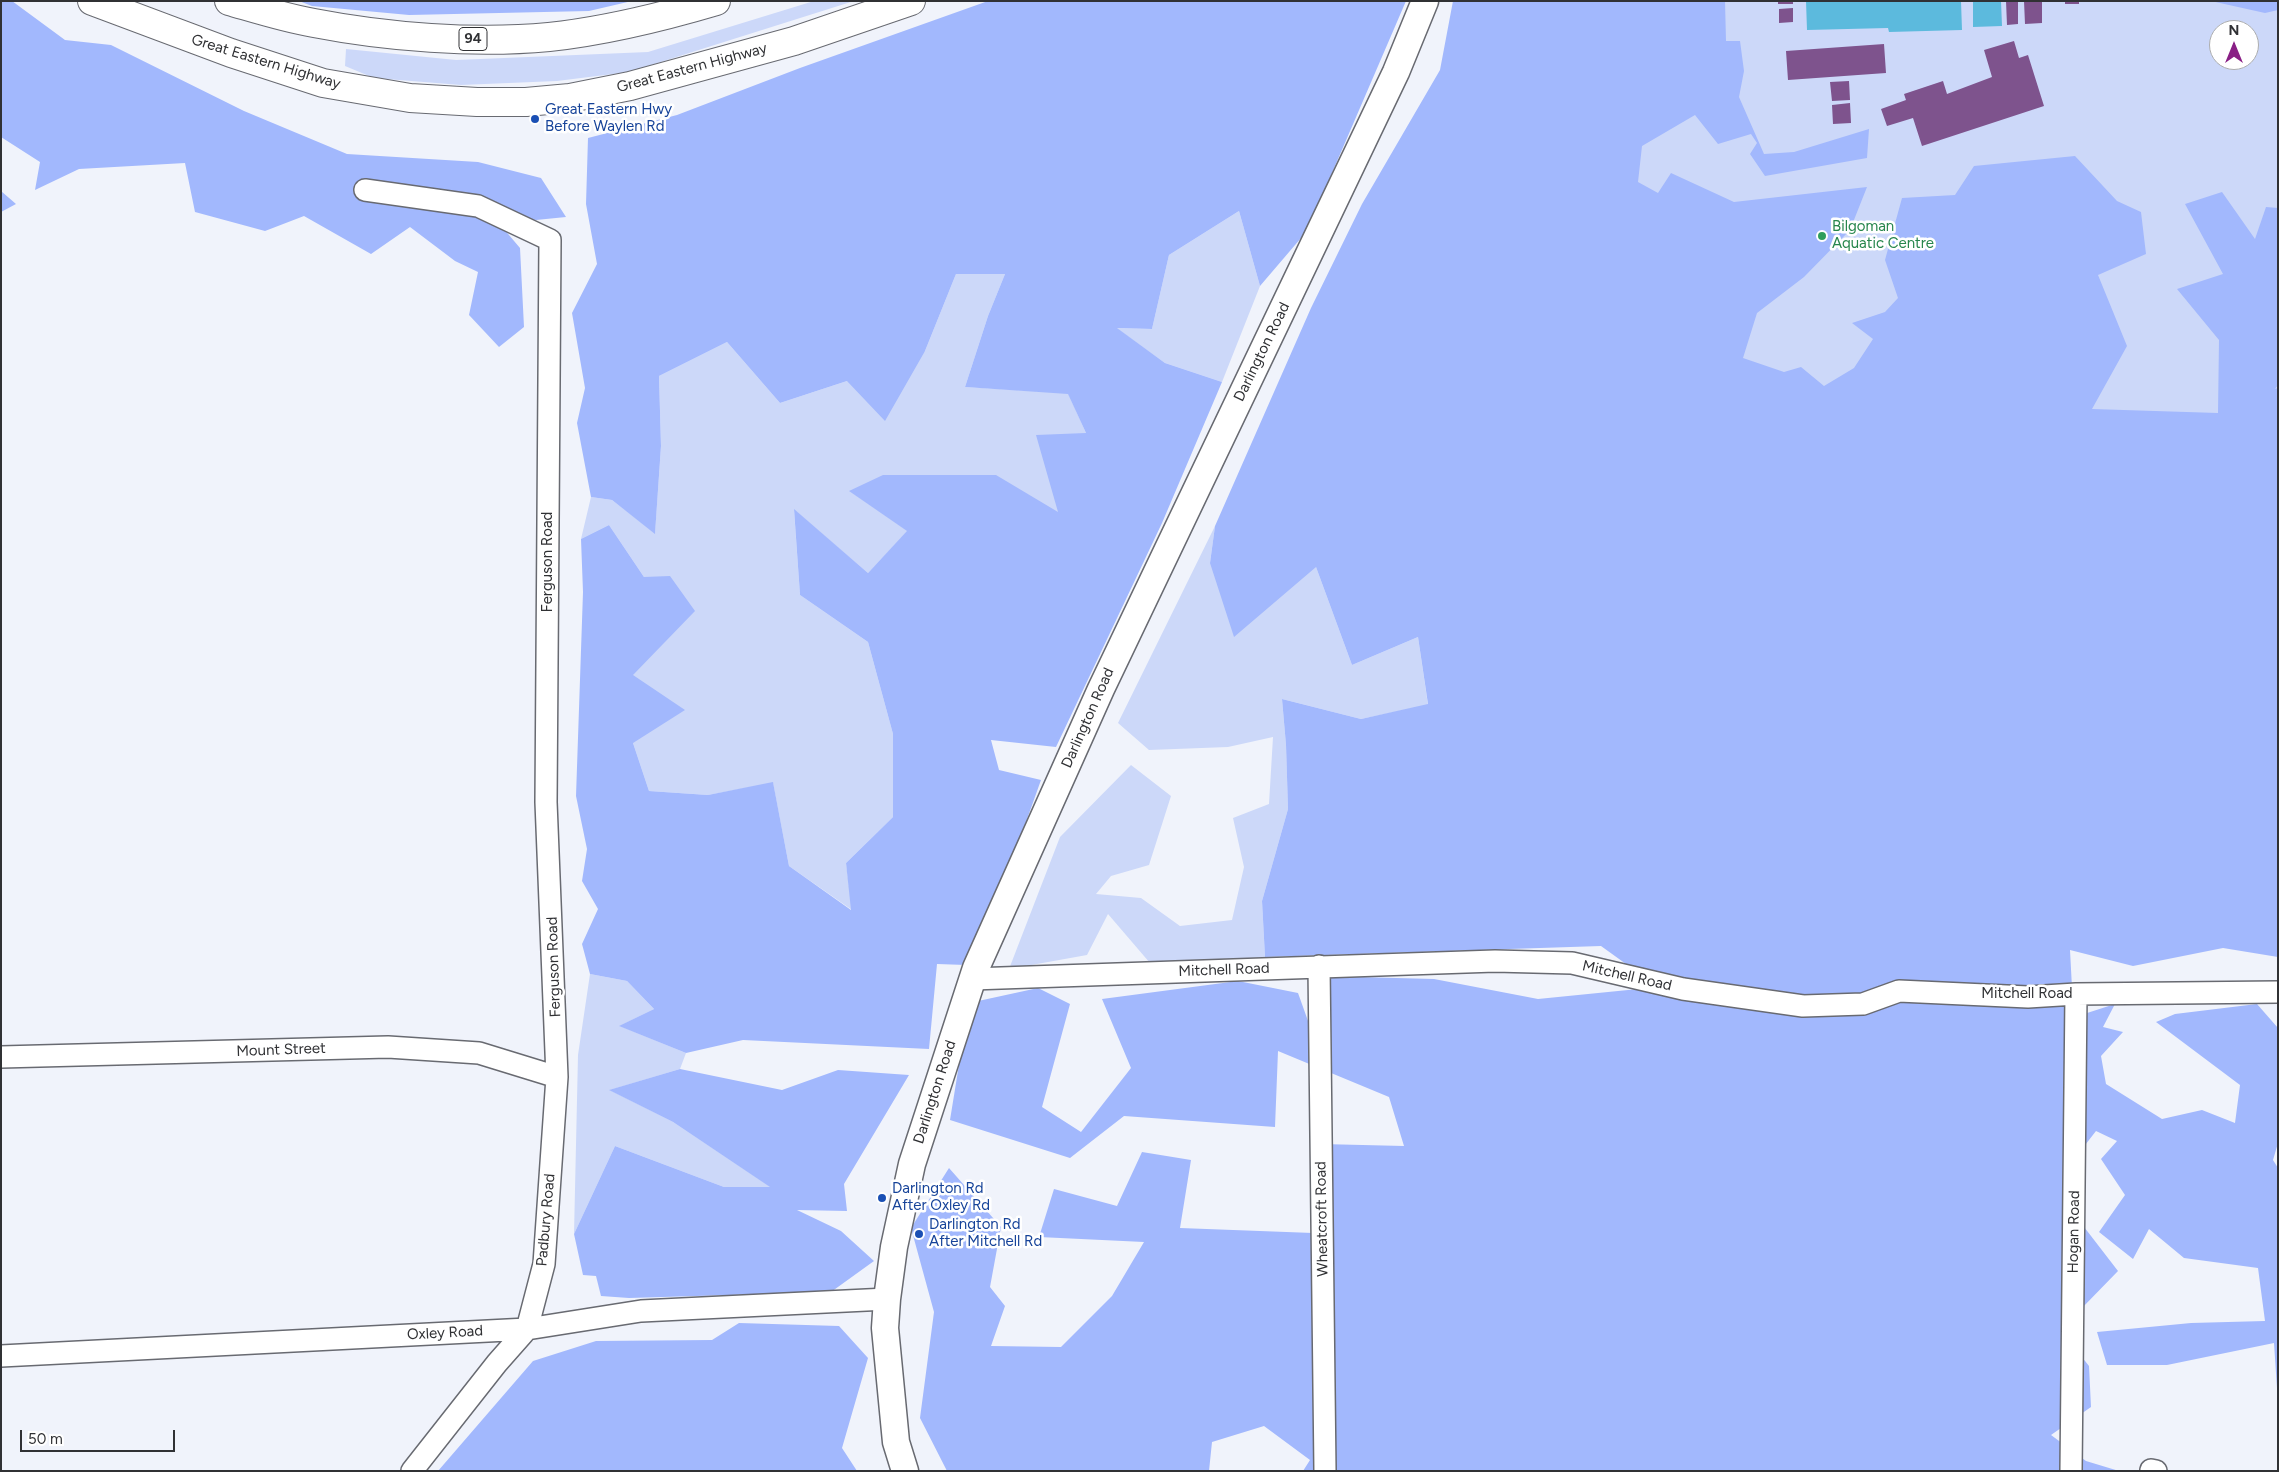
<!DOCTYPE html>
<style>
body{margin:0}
#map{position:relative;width:2279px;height:1472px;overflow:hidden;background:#f0f3fb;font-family:Figtree,sans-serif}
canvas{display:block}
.frame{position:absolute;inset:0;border:2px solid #303134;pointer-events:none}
.north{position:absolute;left:2209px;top:20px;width:50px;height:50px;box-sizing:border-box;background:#fff;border:1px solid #acadae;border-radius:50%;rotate:0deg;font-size:14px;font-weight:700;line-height:20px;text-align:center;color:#303134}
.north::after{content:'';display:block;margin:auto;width:18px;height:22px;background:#891f85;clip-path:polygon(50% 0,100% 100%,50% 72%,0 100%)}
.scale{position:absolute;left:20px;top:1430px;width:155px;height:22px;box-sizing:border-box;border:2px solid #303134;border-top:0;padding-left:6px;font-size:15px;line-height:18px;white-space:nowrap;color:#303134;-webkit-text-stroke:4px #fff;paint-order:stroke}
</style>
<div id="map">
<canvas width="2279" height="1472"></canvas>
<div class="frame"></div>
<div class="north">N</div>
<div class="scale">50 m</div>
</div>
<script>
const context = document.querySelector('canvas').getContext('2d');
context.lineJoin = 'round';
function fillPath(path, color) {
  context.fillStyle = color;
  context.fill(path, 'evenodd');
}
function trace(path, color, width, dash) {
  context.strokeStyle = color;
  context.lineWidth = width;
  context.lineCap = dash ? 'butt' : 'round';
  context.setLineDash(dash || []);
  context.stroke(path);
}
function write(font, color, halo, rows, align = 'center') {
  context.font = font + ' Figtree,sans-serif';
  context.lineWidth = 5;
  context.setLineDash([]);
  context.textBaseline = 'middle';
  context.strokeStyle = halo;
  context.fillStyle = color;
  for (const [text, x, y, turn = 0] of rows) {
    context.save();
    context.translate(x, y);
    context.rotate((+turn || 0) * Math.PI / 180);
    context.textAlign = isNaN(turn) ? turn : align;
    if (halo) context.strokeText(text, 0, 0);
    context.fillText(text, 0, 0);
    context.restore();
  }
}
const green = new Path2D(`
 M 814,1 L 854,1 L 629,72 L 557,81 L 461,85 L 374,78 L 345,66 L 346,49 L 456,60 L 648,52 Z
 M 1475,1 L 2278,1 L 2278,426 L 1284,412 ZM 2219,30 L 2249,30 L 2249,60 L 2219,60 Z
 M 1239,211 L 1260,286 L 1222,382 L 1165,363 L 1116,328 L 1152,329 L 1169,255 Z
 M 956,274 L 1005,274 L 988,316 L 965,387 L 1068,393 L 1086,433 L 1059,513 L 850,491 L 908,531 L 868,573 L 794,510 L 800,595 L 868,642 L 893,734 L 893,817 L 846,863 L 852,910 L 789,866 L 773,783 L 708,795 L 649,791 L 633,743 L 633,675 L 644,577 L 609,525 L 581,539 L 591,497 L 612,500 L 655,533 L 661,446 L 659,376 L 727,342 L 780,403 L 847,381 L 925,351 Z
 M 1215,526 L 1210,563 L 1316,567 L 1352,665 L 1418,637 L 1428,705 L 1361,719 L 1282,699 L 1286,745 L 1288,809 L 1262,901 L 1265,957 L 1223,967 L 1150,963 L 1108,914 L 1087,955 L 1009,969 L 1060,837 L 1131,765 L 1171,796 L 1149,865 L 1111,876 L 1096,894 L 1141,898 L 1180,926 L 1232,920 L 1244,867 L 1233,818 L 1269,804 L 1273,737 L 1228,747 L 1149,750 L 1118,723 Z
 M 590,974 L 627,981 L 654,1009 L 620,1026 L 686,1053 L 680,1069 L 610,1090 L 673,1122 L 771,1187 L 724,1187 L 615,1146 L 574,1234 L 578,1055 Z`);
const forest = new Path2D(`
 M 1,1 L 12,1 L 65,40 L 111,45 L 244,111 L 347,154 L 478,162 L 541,178 L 566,217 L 536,220 L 492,215 L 520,248 L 524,327 L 499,347 L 469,315 L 478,272 L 455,261 L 410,227 L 371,254 L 304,216 L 265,231 L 195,212 L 185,163 L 79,169 L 35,190 L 40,162 L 1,137 Z
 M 299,1 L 632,1 L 589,11 L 409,15 L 312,6 Z
 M 988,1 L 1406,1 L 1307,231 L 1260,286 L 1239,211 L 1169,255 L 1152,329 L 1117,328 L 1165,363 L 1222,382 L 1162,523 L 1056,747 L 991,740 L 999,770 L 1041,780 L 1026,822 L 966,965 L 937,964 L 929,1049 L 743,1040 L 686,1053 L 619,1026 L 654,1009 L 627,981 L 590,974 L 582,944 L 598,909 L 582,881 L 587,849 L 576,796 L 583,592 L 581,539 L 609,525 L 644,577 L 670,576 L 695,611 L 633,675 L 685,710 L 633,743 L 649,791 L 708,795 L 773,782 L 789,866 L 851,910 L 846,863 L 893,817 L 893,734 L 868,642 L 800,595 L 794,509 L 868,573 L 907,531 L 849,491 L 883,475 L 996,475 L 1058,512 L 1036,435 L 1086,433 L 1068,394 L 965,387 L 988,316 L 1005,274 L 956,274 L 925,351 L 885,421 L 847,381 L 780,403 L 727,342 L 659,376 L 661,446 L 655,534 L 612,500 L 591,497 L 577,423 L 585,388 L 572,313 L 597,264 L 586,204 L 588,138 L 677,115 L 800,68 Z
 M 1453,1 L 1725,1 L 1726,41 L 1740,41 L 1744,71 L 1739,97 L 1764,154 L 1794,152 L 1869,129 L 1867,158 L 1765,176 L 1750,154 L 1757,143 L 1751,134 L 1718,144 L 1695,115 L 1642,146 L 1638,182 L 1658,193 L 1671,173 L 1734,202 L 1867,187 L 1850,230 L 1804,277 L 1757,313 L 1743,358 L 1784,372 L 1801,367 L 1824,386 L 1854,368 L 1873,339 L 1852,323 L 1885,312 L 1898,298 L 1885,260 L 1902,198 L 1955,195 L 1974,166 L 2075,156 L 2117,201 L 2141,212 L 2146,254 L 2098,275 L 2127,346 L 2092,409 L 2218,413 L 2219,340 L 2177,289 L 2223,274 L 2185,204 L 2222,192 L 2255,239 L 2266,207 L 2278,208 L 2278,385 L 2275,389 L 2278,388 L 2278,957 L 2223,948 L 2133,966 L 2070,950 L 2072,988 L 2084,1014 L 2115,1004 L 2103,1027 L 2123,1032 L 2101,1056 L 2106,1084 L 2162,1119 L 2202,1110 L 2235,1123 L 2240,1085 L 2156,1022 L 2175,1014 L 2257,1004 L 2278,1028 L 2278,1143 L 2273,1160 L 2278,1168 L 2278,1403 L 2274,1343 L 2167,1365 L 2107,1365 L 2097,1332 L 2191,1323 L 2265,1321 L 2258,1268 L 2184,1258 L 2149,1229 L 2133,1259 L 2099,1232 L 2125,1195 L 2101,1159 L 2117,1141 L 2096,1131 L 2068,1167 L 2081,1223 L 2118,1271 L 2082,1308 L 2070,1342 L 2089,1366 L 2091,1407 L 2051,1435 L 2086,1461 L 2119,1471 L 1303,1471 L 1310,1460 L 1264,1426 L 1212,1442 L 1209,1471 L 947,1471 L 920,1418 L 934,1312 L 911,1228 L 949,1168 L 1001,1227 L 990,1287 L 1005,1306 L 991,1346 L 1061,1347 L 1112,1296 L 1144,1242 L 1039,1237 L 1054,1189 L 1117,1206 L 1142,1152 L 1191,1160 L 1180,1228 L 1313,1233 L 1321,1144 L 1404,1146 L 1389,1097 L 1278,1051 L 1275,1127 L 1124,1116 L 1070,1158 L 950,1120 L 969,1003 L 1038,988 L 1070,1004 L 1042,1107 L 1081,1132 L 1131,1068 L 1102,999 L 1238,981 L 1298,993 L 1312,1032 L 1320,976 L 1434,979 L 1538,999 L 1658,987 L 1601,946 L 1265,957 L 1262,901 L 1288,809 L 1286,745 L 1282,699 L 1361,719 L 1428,704 L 1418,637 L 1352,665 L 1316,567 L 1234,637 L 1210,563 L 1215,526 L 1311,308 L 1362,204 L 1440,70 Z
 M 2183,1 L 2278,1 L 2278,10 L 2265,13 L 2211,1 Z
 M 1,191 L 16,204 L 1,212 Z
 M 680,1069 L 782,1090 L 838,1070 L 909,1075 L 844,1184 L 847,1211 L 797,1210 L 841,1231 L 874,1261 L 831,1292 L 629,1298 L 601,1296 L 596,1276 L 583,1275 L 574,1234 L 615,1146 L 724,1187 L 770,1187 L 673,1122 L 609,1090 Z
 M 739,1323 L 839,1326 L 868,1358 L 842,1448 L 857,1471 L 438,1471 L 533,1361 L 596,1341 L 712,1340 Z`);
const water = new Path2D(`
 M 1806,1 L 1961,1 L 1962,30 L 1889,32 L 1888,28 L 1807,30 Z
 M 1973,1 L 2001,1 L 2002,26 L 1973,27 Z`);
const building = new Path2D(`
 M 1778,1 L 1793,1 L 1793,4 L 1778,4 Z
 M 2006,1 L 2018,1 L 2018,24 L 2007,25 Z
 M 2024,1 L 2042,1 L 2042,23 L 2025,24 Z
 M 2065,1 L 2079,1 L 2079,4 L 2065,4 Z
 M 1793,8 L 1793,22 L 1779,23 L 1779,9 Z
 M 2014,41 L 2019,58 L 2028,55 L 2044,106 L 1922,146 L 1913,118 L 1887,126 L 1881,109 L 1906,100 L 1904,94 L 1943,81 L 1947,94 L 1992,77 L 1984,50 Z
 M 1884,44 L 1886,73 L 1788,80 L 1786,51 Z
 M 1849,81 L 1850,100 L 1832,101 L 1830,82 Z
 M 1850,103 L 1851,123 L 1833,124 L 1832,105 Z`);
const minor = new Path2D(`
 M 365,190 L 478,206 L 550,240 L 546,802 L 557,1077 L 544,1264 L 527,1329 L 497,1363 L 412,1471
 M 1319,966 L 1325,1471
 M 972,979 L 1495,961 L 1572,963 L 1683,989 L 1803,1006 L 1863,1004 L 1899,991 L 2028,997 L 2076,994 L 2278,992
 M 1,1057 L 388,1047 L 479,1053 L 557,1077
 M 1,1356 L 527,1329 L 641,1311 L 887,1299
 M 2151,1470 L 2156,1471
 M 2071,1471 L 2076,994`);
const tertiary = new Path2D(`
 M 905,1471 L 896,1442 L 885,1328 L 887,1299 L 894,1247 L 912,1164 L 976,968 L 1101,689 L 1396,72 L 1425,1`);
const trunk = new Path2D(`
 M 92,1 L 231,53 L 323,83 L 410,98 L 477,102 L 526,102 L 570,98 L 630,86 L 794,41 L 911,1
 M 229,1 C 257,9 285,18 314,23 C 386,37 475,44 549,37 C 605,31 662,17 716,1`);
const markers = [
 [535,119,5,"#1a4fb4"],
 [1822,236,5,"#2e9e5b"],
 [882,1198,5,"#1a4fb4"],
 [919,1234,5,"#1a4fb4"]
];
const shields = [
 [473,39,28]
];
const shieldNames = [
 ["94",473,39]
];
const streetNames = [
 ["Great Eastern Highway",266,62,17],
 ["Great Eastern Highway",692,68,-15],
 ["Darlington Road",1262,352,-64],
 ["Ferguson Road",548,562,-90],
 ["Darlington Road",1088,718,-66],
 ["Ferguson Road",554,967,-92],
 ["Mitchell Road",1224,970,-2],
 ["Mitchell Road",1627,976,13],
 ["Mitchell Road",2027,994],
 ["Mount Street",281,1050,-2],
 ["Darlington Road",935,1092,-72],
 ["Wheatcroft Road",1322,1219,-91],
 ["Padbury Road",546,1220,-85],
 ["Hogan Road",2074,1232,-89],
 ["Oxley Road",445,1333,-3]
];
const transitNames = [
 ["Great Eastern Hwy",545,110],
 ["Before Waylen Rd",545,127],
 ["Darlington Rd",892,1189],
 ["After Oxley Rd",892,1206],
 ["Darlington Rd",929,1225],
 ["After Mitchell Rd",929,1242]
];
const leisureNames = [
 ["Bilgoman",1832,227],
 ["Aquatic Centre",1832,244]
];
fillPath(green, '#ccd8f9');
fillPath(forest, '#a2b8fd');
fillPath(water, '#5cbadd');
fillPath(building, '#7e538d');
trace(minor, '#686a71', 24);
trace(tertiary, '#686a71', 29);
trace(trunk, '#686a71', 30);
trace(minor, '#fff', 21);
trace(tertiary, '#fff', 26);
trace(trunk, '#fff', 28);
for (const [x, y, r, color] of markers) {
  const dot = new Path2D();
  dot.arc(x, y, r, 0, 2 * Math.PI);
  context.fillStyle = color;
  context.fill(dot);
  trace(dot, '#fff', 2);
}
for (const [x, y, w] of shields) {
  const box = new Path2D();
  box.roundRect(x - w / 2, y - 11.5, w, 23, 4);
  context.fillStyle = '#fff';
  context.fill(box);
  trace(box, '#303134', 1);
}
write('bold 14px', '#303134', null, shieldNames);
write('15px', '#303134', '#fff', streetNames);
write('15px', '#164399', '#fff', transitNames, 'left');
write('15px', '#27864d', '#fff', leisureNames, 'left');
</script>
